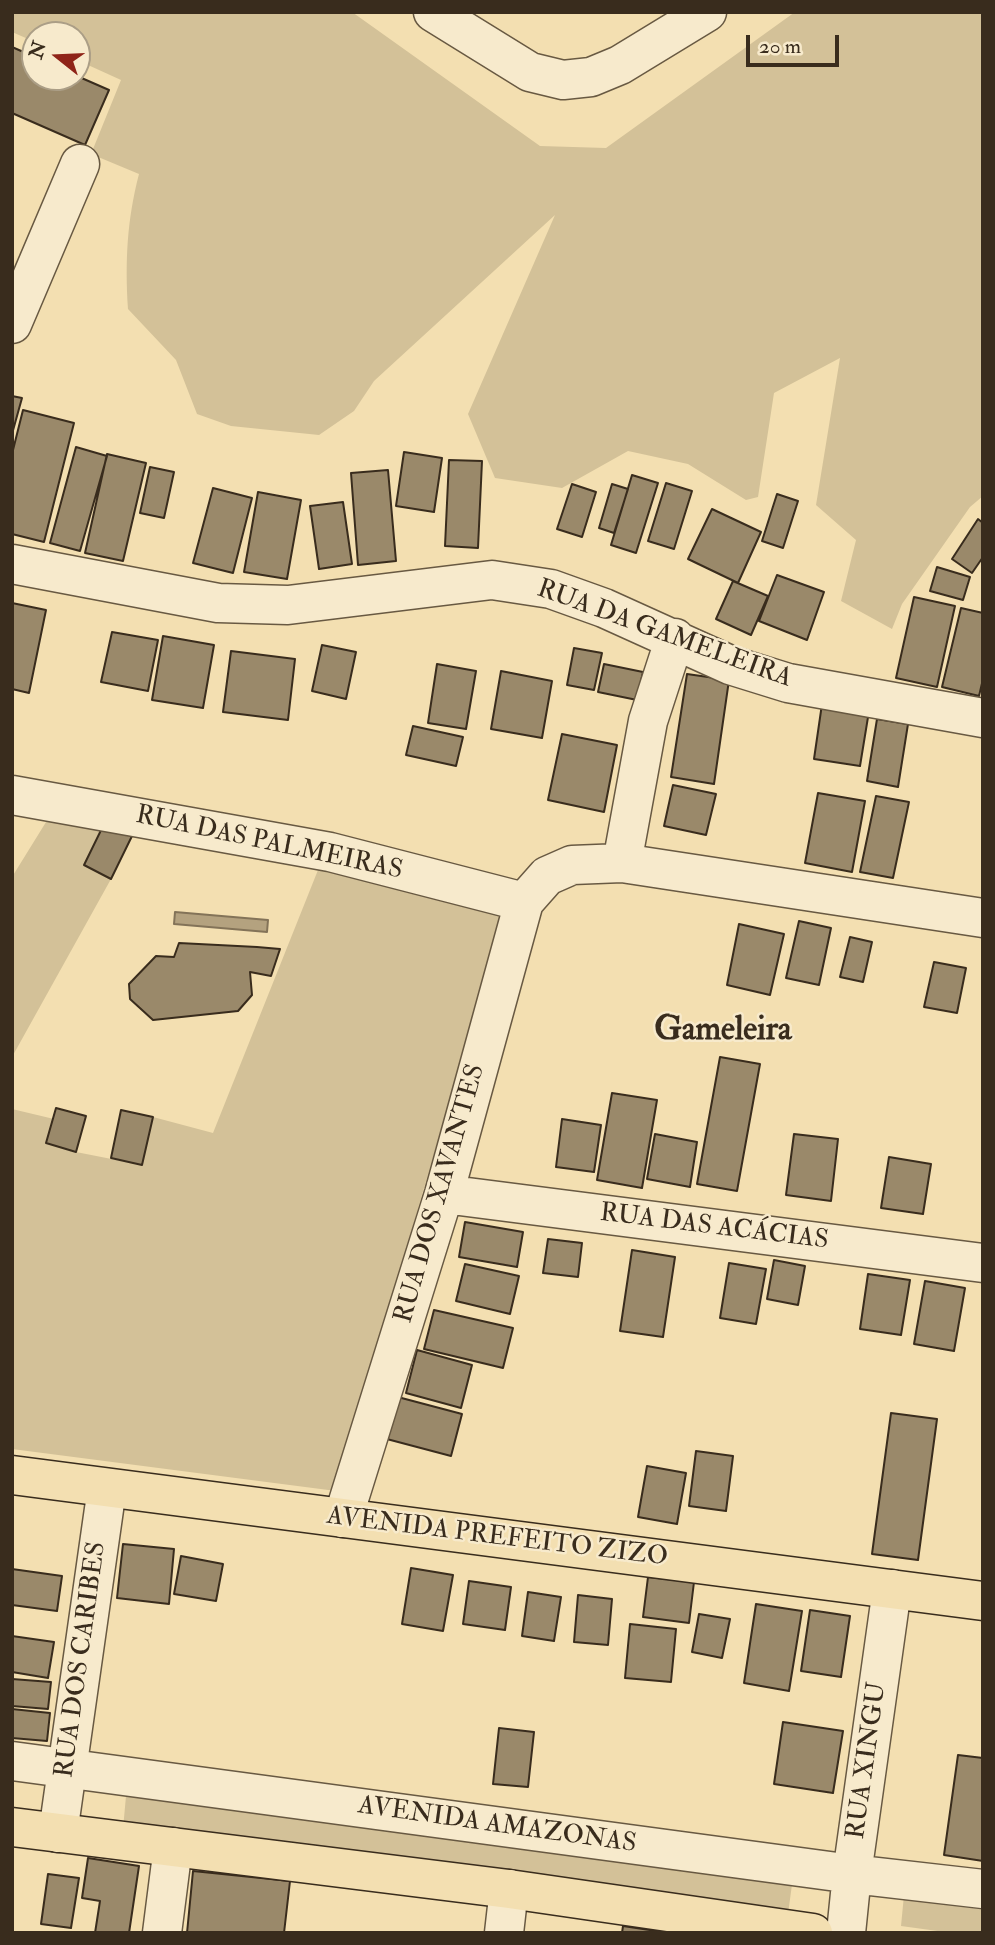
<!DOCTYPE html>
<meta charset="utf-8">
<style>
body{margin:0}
#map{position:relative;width:995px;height:1945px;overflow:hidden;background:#f3dfb1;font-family:"IM FELL Double Pica",serif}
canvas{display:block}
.frame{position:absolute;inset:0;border:14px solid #392c1d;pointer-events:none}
.north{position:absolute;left:21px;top:21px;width:70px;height:70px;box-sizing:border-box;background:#f7eacc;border:2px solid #ab9e86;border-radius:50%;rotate:288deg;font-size:19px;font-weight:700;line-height:28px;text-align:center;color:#392c1d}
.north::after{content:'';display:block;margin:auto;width:24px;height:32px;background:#8f2418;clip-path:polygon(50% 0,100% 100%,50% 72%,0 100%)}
.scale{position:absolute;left:746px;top:35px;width:93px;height:32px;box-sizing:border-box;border:4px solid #392c1d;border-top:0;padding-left:9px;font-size:21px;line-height:24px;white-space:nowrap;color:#392c1d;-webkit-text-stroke:5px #f7eacc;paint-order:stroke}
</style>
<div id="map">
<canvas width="995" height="1945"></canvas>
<div class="frame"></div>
<div class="north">N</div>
<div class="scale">20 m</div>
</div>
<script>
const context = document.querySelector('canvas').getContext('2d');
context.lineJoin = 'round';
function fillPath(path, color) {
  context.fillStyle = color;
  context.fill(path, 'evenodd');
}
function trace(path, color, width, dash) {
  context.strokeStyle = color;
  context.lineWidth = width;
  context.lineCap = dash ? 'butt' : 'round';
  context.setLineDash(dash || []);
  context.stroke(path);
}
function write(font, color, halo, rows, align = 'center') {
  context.font = font + ' "IM FELL Double Pica",serif';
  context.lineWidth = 5;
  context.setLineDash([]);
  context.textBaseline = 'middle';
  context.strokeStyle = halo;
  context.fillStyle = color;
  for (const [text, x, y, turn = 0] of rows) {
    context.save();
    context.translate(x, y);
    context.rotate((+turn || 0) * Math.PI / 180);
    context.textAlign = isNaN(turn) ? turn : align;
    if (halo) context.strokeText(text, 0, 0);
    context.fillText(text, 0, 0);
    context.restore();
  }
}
const green = new Path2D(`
 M 12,12 L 352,12 L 540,146 L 606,148 L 795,12 L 983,12 L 983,496 L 970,507 L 902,604 L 892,629 L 841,601 L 856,540 L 816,505 L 840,358 L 774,393 L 758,497 L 746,500 L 688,464 L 628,451 L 562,488 L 495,478 L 468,414 L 555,215 L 374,381 L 354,411 L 319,435 L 231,426 L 197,414 L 176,360 L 128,309 C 125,261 127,220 139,174 L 91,154 L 121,80 L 77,60 L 77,35 L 35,35 L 35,42 L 12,32 Z
 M 51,814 L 106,820 L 85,864 L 111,879 L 12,1057 L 12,877 Z
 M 322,860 L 503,907 L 498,933 L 336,1491 L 12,1449 L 12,1109 L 54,1119 L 76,1152 L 142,1165 L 153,1117 L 213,1133 Z
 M 126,1796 L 793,1877 L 788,1914 L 123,1829 Z
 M 904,1895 L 983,1905 L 983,1933 L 952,1933 L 901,1926 Z`);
const water = new Path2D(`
 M 175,912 L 268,920 L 267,932 L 174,924 Z`);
const building = new Path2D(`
 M 12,47 L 35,57 L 35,77 L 77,76 L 109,90 L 85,145 L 12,113 Z
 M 12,396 L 22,398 L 12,434 Z
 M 23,410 L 74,423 L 44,542 L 12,534 L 12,454 Z
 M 76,447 L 107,456 L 80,551 L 50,543 Z
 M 404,452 L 442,458 L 434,512 L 396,506 Z
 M 107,454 L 146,463 L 123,561 L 85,553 Z
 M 449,460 L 482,461 L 478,548 L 445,546 Z
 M 150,467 L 174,472 L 164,518 L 140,513 Z
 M 388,470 L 396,561 L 358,565 L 351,473 Z
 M 632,475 L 658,483 L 636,553 L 611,545 Z
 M 666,483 L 692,491 L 674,549 L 648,541 Z
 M 572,484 L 596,492 L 582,537 L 557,529 Z
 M 612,484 L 628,489 L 614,533 L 599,528 Z
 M 213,488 L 252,498 L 233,573 L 193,563 Z
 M 258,492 L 301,500 L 287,579 L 244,572 Z
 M 777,494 L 798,501 L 783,548 L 762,541 Z
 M 343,502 L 352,564 L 319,569 L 310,506 Z
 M 712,509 L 761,532 L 738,583 L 688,559 Z
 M 978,519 L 983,523 L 983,557 L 972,573 L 952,559 Z
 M 937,567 L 970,577 L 963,600 L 930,591 Z
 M 777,575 L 824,592 L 807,640 L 759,621 Z
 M 733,581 L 768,596 L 751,635 L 716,619 Z
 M 914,597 L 955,606 L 937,687 L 896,678 Z
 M 12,603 L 46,610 L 29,693 L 12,689 Z
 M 961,608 L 983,613 L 983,679 L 979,696 L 942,687 Z
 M 112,632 L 158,640 L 148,691 L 101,682 Z
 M 163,636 L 214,645 L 203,708 L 152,700 Z
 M 322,645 L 356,652 L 346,699 L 312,691 Z
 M 574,648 L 602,653 L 594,690 L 567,685 Z
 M 231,651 L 295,659 L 288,720 L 223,712 Z
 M 437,664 L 476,671 L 466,729 L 428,723 Z
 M 604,664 L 643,672 L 637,700 L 598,692 Z
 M 501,671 L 552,681 L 542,738 L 491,729 Z
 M 687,674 L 729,680 L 714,784 L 671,777 Z
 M 822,704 L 869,711 L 860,766 L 814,759 Z
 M 877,719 L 908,724 L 898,787 L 867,781 Z
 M 413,726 L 463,737 L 456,766 L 406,755 Z
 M 562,734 L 617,745 L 604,812 L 548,800 Z
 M 673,785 L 716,794 L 706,835 L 664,826 Z
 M 818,793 L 865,801 L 852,872 L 805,863 Z
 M 876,796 L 909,802 L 893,878 L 860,872 Z
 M 106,820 L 133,834 L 111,879 L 84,865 Z
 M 799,921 L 831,928 L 819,985 L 786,978 Z
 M 739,924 L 784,934 L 770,995 L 727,985 Z
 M 850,937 L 872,942 L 863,982 L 840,977 Z
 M 179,943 L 257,947 L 280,949 L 271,976 L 250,972 L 252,995 L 238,1011 L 153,1020 L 130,999 L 129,984 L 156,956 L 174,957 Z
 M 934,962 L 966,968 L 957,1013 L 924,1007 Z
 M 720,1057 L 760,1064 L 737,1191 L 697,1184 Z
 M 612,1093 L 657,1100 L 642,1188 L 597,1180 Z
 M 56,1108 L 86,1116 L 76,1152 L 46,1143 Z
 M 121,1110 L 153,1117 L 142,1165 L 111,1158 Z
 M 562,1119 L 601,1125 L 594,1172 L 556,1167 Z
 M 655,1134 L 697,1142 L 690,1187 L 647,1179 Z
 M 794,1134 L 838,1139 L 831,1201 L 786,1195 Z
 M 889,1157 L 931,1164 L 923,1214 L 881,1208 Z
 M 465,1222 L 523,1232 L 517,1267 L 459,1257 Z
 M 548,1239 L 582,1243 L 578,1277 L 543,1273 Z
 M 632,1250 L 675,1257 L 663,1337 L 620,1331 Z
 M 774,1260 L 805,1266 L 798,1305 L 767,1299 Z
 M 729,1263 L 766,1269 L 756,1324 L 720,1318 Z
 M 465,1264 L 519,1276 L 510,1314 L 456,1301 Z
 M 868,1274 L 910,1280 L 901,1335 L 860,1329 Z
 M 925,1281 L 965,1288 L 954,1351 L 914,1344 Z
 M 434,1310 L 513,1328 L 503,1368 L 424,1349 Z
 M 417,1350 L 472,1365 L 461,1408 L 406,1393 Z
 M 394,1396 L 462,1414 L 451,1456 L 383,1438 Z
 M 891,1413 L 937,1419 L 918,1560 L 872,1554 Z
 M 696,1451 L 733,1456 L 726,1511 L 689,1506 Z
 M 647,1466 L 686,1473 L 677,1524 L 638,1517 Z
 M 123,1544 L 174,1549 L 169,1604 L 117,1598 Z
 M 181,1556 L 223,1564 L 216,1601 L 174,1594 Z
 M 411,1568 L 453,1575 L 443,1631 L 402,1624 Z
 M 12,1569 L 62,1576 L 57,1611 L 12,1605 Z
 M 648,1577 L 694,1582 L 689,1623 L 643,1617 Z
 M 469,1581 L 511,1587 L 505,1630 L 463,1624 Z
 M 528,1592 L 561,1597 L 554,1641 L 522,1636 Z
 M 578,1595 L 612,1599 L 608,1645 L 574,1642 Z
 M 756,1604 L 802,1611 L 789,1691 L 744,1683 Z
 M 810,1610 L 850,1616 L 841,1677 L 801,1671 Z
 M 699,1614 L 730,1619 L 722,1658 L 692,1652 Z
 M 630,1624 L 676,1629 L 671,1682 L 625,1678 Z
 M 12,1636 L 54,1642 L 48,1678 L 12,1672 Z
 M 12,1679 L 51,1682 L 48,1709 L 12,1706 Z
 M 12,1709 L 50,1713 L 47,1741 L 12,1738 Z
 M 783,1722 L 843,1731 L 833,1793 L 774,1784 Z
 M 499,1728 L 534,1732 L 528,1787 L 493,1784 Z
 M 958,1755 L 983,1758 L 983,1861 L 944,1855 Z
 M 88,1858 L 139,1866 L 129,1933 L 95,1933 L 100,1901 L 82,1898 Z
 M 193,1871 L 290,1881 L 284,1933 L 187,1933 Z
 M 48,1874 L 79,1878 L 71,1928 L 41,1924 Z
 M 623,1926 L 663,1932 L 663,1933 L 622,1933 Z`);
const minor = new Path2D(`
 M 433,12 L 530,72 L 563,80 L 591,77 L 620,65 L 707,12
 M 12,324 L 80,164
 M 12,564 L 218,603 L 288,605 L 492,580 L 551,589 L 604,608 L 730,665 L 788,683 L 983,718
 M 12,795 L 330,852 L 524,902
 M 622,863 L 648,721 L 675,638
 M 444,1194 L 983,1263
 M 343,1518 L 444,1194 L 524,902 L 547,876 L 572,865 L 622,863 L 983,918
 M 12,1761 L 852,1874 L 983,1889
 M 58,1833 L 107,1488
 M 162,1933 L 173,1847
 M 504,1933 L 509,1889
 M 846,1933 L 852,1874 L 892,1589`);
const major = new Path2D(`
 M 12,1475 L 983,1601
 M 12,1827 L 509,1889 L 813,1933`);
const streetNames = [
 ["RUA DA GAMELEIRA",664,635,20],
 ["RUA DAS PALMEIRAS",269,844,12],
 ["RUA DOS XAVANTES",441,1194,-74],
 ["RUA DAS ACÁCIAS",714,1228,7],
 ["AVENIDA PREFEITO ZIZO",497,1538,7],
 ["RUA DOS CARIBES",82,1660,-82],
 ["RUA XINGU",868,1761,-82],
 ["AVENIDA AMAZONAS",497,1826,8]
];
const districtNames = [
 ["Gameleira",723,1032]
];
fillPath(green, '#d3c198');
fillPath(water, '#b4a27f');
trace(water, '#837358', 2);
fillPath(building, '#9a896a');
trace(building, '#392c1d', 2);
trace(minor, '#685942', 41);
trace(major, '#392c1d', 41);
trace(minor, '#f7eacc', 38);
trace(major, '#f3dfb1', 38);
write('26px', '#392c1d', '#f7eacc', streetNames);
write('bold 33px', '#392c1d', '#f7eacc', districtNames);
</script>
